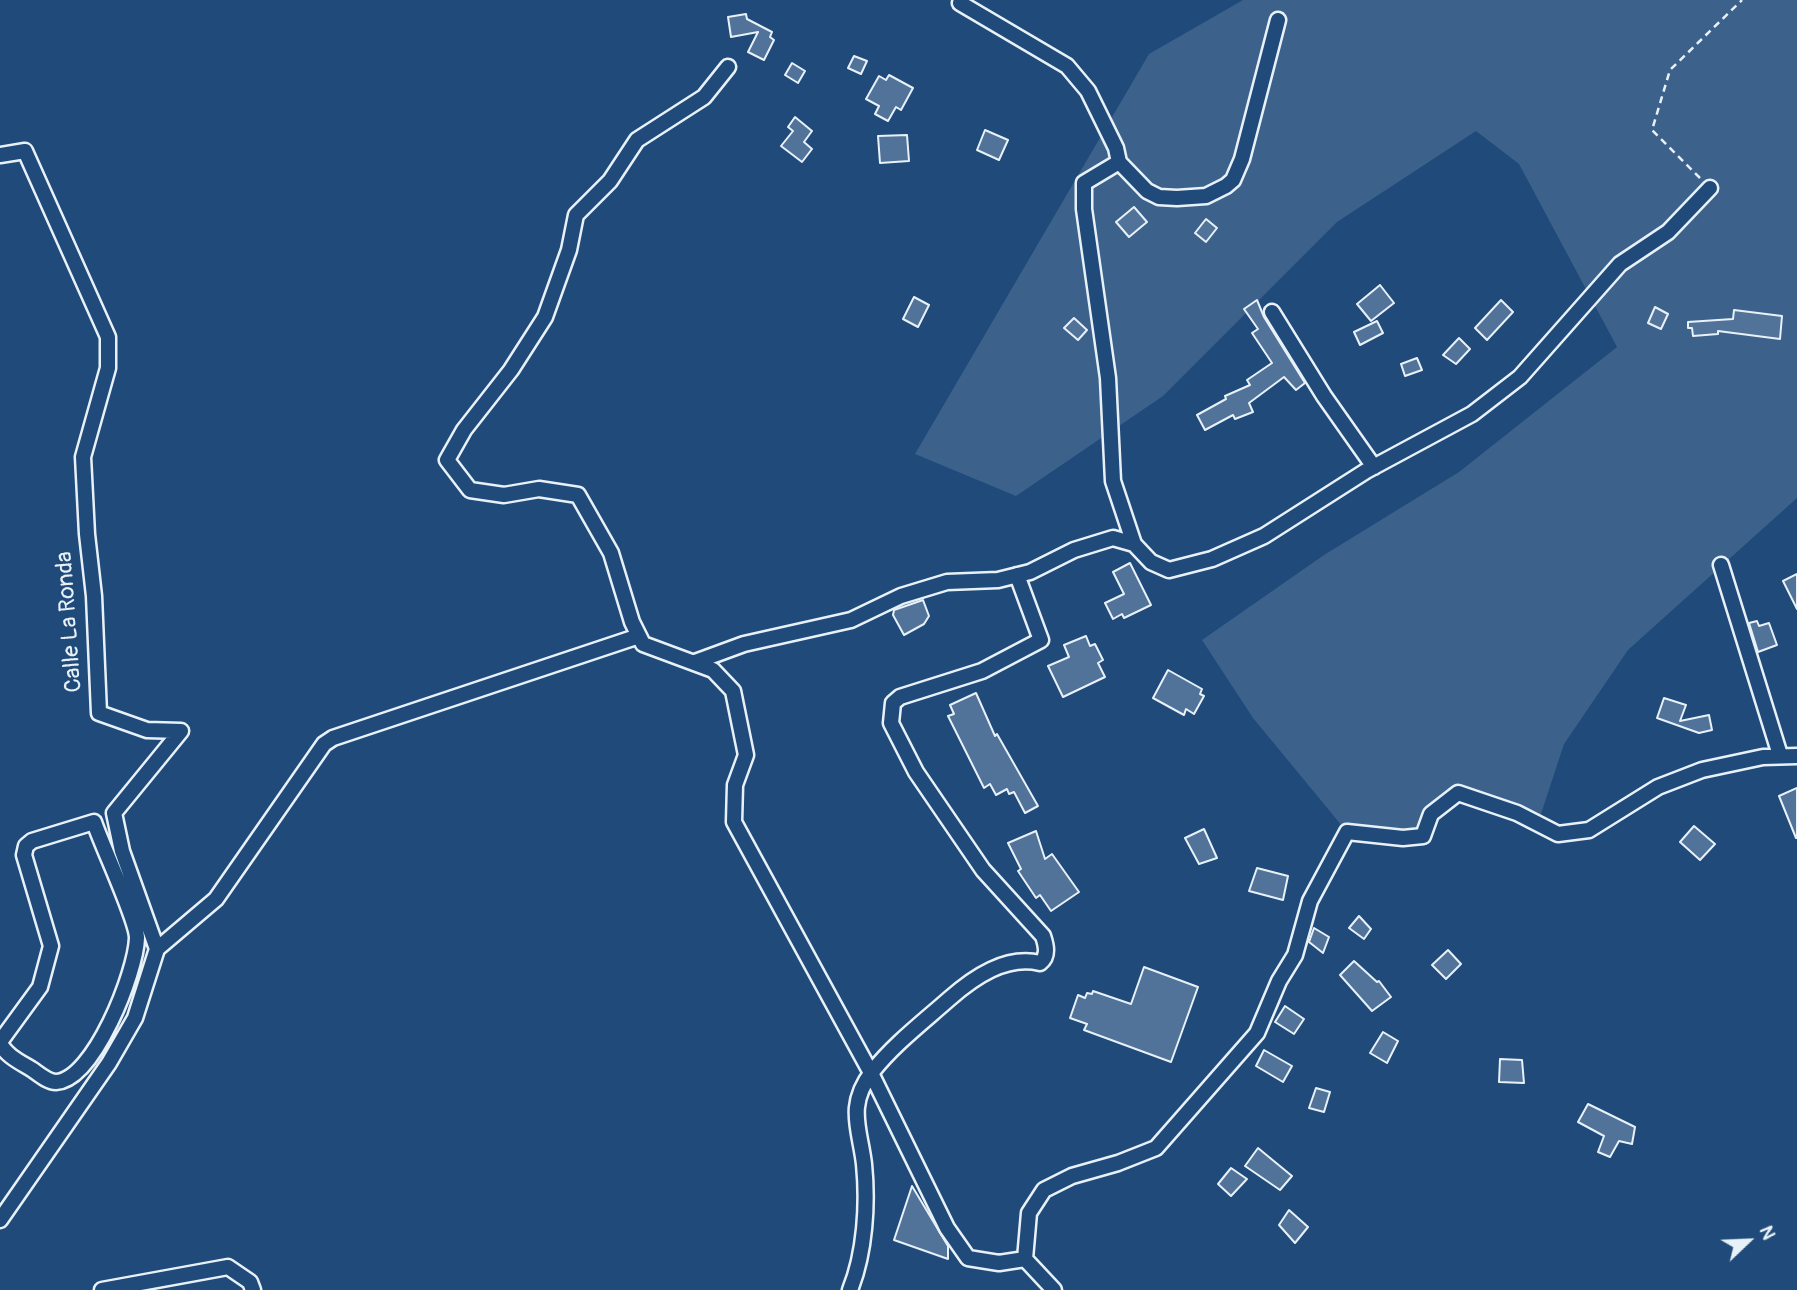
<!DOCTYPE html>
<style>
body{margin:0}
#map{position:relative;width:1797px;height:1290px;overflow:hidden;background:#1f4a7a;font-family:Pangolin,sans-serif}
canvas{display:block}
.north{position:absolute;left:1713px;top:1206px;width:70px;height:70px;-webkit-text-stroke:5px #1f4a7a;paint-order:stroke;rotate:67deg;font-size:19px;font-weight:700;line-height:28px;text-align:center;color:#e8f1f8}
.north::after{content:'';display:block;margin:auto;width:24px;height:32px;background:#e8f1f8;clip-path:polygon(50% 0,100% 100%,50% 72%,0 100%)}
</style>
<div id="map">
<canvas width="1797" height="1290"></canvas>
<div class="north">N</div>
</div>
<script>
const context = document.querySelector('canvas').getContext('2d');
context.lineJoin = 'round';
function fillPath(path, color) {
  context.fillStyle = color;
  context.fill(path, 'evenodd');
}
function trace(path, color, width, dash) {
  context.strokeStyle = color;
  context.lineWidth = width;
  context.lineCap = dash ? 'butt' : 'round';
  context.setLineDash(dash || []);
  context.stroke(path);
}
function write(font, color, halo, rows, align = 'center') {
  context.font = font + ' Pangolin,sans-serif';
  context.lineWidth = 5;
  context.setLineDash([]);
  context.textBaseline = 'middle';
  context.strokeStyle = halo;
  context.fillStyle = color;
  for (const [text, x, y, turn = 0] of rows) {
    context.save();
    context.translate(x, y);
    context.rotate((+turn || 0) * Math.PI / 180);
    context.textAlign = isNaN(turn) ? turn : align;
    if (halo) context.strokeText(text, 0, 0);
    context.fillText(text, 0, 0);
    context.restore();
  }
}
const green = new Path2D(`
 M 1243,0 L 1797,0 L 1797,498 L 1628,650 L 1564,744 L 1538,823 L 1458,793 L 1431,814 L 1423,836 L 1347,832 L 1253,718 L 1202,640 L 1324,555 L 1459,472 L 1617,347 L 1519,164 L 1476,131 L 1337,222 L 1163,396 L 1016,496 L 915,454 L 1149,54 Z`);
const building = new Path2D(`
 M 746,14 L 747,19 L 772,32 L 770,37 L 774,40 L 764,60 L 748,52 L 758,32 L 731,37 L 728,17 Z
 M 854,56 L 867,61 L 861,74 L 848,68 Z
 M 792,63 L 805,71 L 798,83 L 785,75 Z
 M 889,75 L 913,88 L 901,110 L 896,107 L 888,121 L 875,114 L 879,106 L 866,99 L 879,76 L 886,80 Z
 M 795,117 L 812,131 L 804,142 L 812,149 L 802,162 L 781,146 L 793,131 L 788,127 Z
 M 985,130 L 1008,140 L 999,160 L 977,150 Z
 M 907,135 L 909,161 L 880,163 L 878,136 Z
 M 1134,207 L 1147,222 L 1129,237 L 1116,222 Z
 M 1206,219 L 1217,228 L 1206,242 L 1195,233 Z
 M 1380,285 L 1394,303 L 1371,321 L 1357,304 Z
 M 914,297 L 929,305 L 918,327 L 903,319 Z
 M 1257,300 L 1264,317 L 1305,383 L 1296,390 L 1284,377 L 1249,403 L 1253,412 L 1235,419 L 1233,415 L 1205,430 L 1197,415 L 1226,399 L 1225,396 L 1250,385 L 1247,380 L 1272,363 L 1252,333 L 1258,329 L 1244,309 Z
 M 1501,300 L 1513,312 L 1487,340 L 1475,328 Z
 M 1655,307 L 1668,314 L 1661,329 L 1648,323 Z
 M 1734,310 L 1782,316 L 1780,339 L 1718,331 L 1718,334 L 1693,336 L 1692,328 L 1688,328 L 1688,322 L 1733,319 Z
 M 1074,318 L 1087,330 L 1078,340 L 1064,328 Z
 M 1377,321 L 1383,333 L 1360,345 L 1354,332 Z
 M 1459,338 L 1470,349 L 1456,364 L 1443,355 Z
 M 1417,358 L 1422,370 L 1405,376 L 1401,364 Z
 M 1130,563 L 1151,605 L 1124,618 L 1122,614 L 1113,619 L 1105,603 L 1124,594 L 1113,572 Z
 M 1797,574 L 1797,609 L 1783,581 Z
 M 923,600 L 929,616 L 924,624 L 904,635 L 893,615 L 894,610 Z
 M 1757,621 L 1759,626 L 1769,623 L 1777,645 L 1758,652 L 1749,623 Z
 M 1086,636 L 1090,646 L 1095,644 L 1103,660 L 1098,663 L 1105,677 L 1063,697 L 1048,666 L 1069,657 L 1064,645 Z
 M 1168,670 L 1202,689 L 1200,694 L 1204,696 L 1194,714 L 1186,709 L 1184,715 L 1153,698 Z
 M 976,693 L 995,736 L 997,734 L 1038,806 L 1025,813 L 1014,792 L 1009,794 L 1007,789 L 996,795 L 990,784 L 984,788 L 948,716 L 954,714 L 950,705 Z
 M 1664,698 L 1686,705 L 1680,721 L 1709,715 L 1712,730 L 1699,733 L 1657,718 Z
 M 1797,788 L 1797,838 L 1796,838 L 1779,796 Z
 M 1694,826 L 1715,844 L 1700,860 L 1680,842 Z
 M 1204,829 L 1217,858 L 1199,864 L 1185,838 Z
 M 1036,831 L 1045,859 L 1052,854 L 1079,892 L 1051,911 L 1040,895 L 1036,898 L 1018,871 L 1021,869 L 1008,843 Z
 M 1257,868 L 1288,876 L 1283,900 L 1249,891 Z
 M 1359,916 L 1371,929 L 1364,939 L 1349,928 Z
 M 1314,928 L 1329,937 L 1323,953 L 1309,942 Z
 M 1448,950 L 1461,964 L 1446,979 L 1432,965 Z
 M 1354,961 L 1377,982 L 1379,981 L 1391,997 L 1372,1011 L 1340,975 Z
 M 1144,967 L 1198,987 L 1171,1062 L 1084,1030 L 1087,1024 L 1070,1018 L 1078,995 L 1085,998 L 1087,993 L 1092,994 L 1093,991 L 1131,1004 Z
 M 1285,1006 L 1304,1019 L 1294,1034 L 1275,1022 Z
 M 1383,1032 L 1398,1041 L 1387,1063 L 1370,1053 Z
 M 1264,1050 L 1292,1066 L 1283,1082 L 1256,1066 Z
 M 1500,1059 L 1522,1060 L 1524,1083 L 1499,1082 Z
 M 1316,1088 L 1330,1092 L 1324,1112 L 1309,1108 Z
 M 1588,1104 L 1635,1127 L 1632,1144 L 1619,1141 L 1610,1157 L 1598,1152 L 1604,1136 L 1578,1122 Z
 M 1258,1148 L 1292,1176 L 1280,1190 L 1245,1166 Z
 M 1231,1168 L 1247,1179 L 1231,1196 L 1218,1184 Z
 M 912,1186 L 948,1246 L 948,1259 L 894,1240 Z
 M 1289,1210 L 1308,1227 L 1295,1243 L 1279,1225 Z`);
const path = new Path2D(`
 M 1700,178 L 1652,130 L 1670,70 L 1742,0`);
const street = new Path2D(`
 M 960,3 L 1067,66 L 1088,91 L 1116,148 L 1119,162 L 1084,183 L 1084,209 L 1108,378 L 1113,481 L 1134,544
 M 728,67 L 704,97 L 637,140 L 610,181 L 576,215 L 569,250 L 545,317 L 511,370 L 464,430 L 447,460 L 470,490 L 504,495 L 539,489 L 578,495 L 611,553 L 632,622 L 643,644 L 713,670 L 733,691 L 746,755 L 735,785 L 734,822 L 871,1073 L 947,1228 L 968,1258 L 999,1263 L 1025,1259 L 1054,1290
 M 0,155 L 25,151 L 108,337 L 108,368 L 83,457 L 87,534 L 94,596 L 99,713 L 147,730 L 181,731
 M 1119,162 L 1147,191 L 1159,197 L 1177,198 L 1206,196 L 1226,186 L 1233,180 L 1242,159 L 1278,20
 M 1272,312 L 1324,396 L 1374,467
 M 1721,565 L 1780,755
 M 695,662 L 744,644 L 851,620 L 901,596 L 947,582 L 998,580 L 1030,572 L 1074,550 L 1113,538 L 1134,544 L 1151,562 L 1169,570 L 1212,559 L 1264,536 L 1366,471 L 1472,414 L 1520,377 L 1620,264 L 1668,232 L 1710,188
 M 157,949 L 216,899 L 324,744 L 333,738 L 639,636
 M 0,1042 L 40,987 L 51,946 L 24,855 L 26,846 L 32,841 L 94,822 C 102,846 137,920 137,938 C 136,972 94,1080 56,1082 C 48,1082 40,1075 33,1070 C 22,1063 6,1056 0,1043
 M 0,1220 L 109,1063 L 135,1018 L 157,949 L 122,851 L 114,813 L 181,731
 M 1025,1259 L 1029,1213 L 1044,1190 L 1072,1176 L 1118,1163 L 1156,1148 L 1257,1033 L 1279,981 L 1295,955 L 1310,901 L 1347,832 L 1403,838 L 1423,836 L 1431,814 L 1458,793 L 1517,813 L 1558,834 L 1589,830 L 1658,787 L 1702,770 L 1763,757 L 1797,756
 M 102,1290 L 228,1267 L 250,1282 L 253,1290
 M 850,1290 C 865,1253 868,1204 864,1164 C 860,1129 846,1106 872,1072 C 893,1045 923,1022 949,999 C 974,977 1006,955 1040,963 C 1049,956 1046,945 1043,936 L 983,870 L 916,772 L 891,723 L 893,703 L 900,697 L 982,671 L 1041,640 L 1017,575`);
const streetNames = [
 ["Calle La Ronda",70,622,-94]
];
fillPath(green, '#3c628c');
fillPath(building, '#517399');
trace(building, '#e8f1f8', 2);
trace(street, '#e8f1f8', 19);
trace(path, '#e8f1f8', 2.5, [7, 5]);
trace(street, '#1f4a7a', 14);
write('23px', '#e8f1f8', '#1f4a7a', streetNames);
</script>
